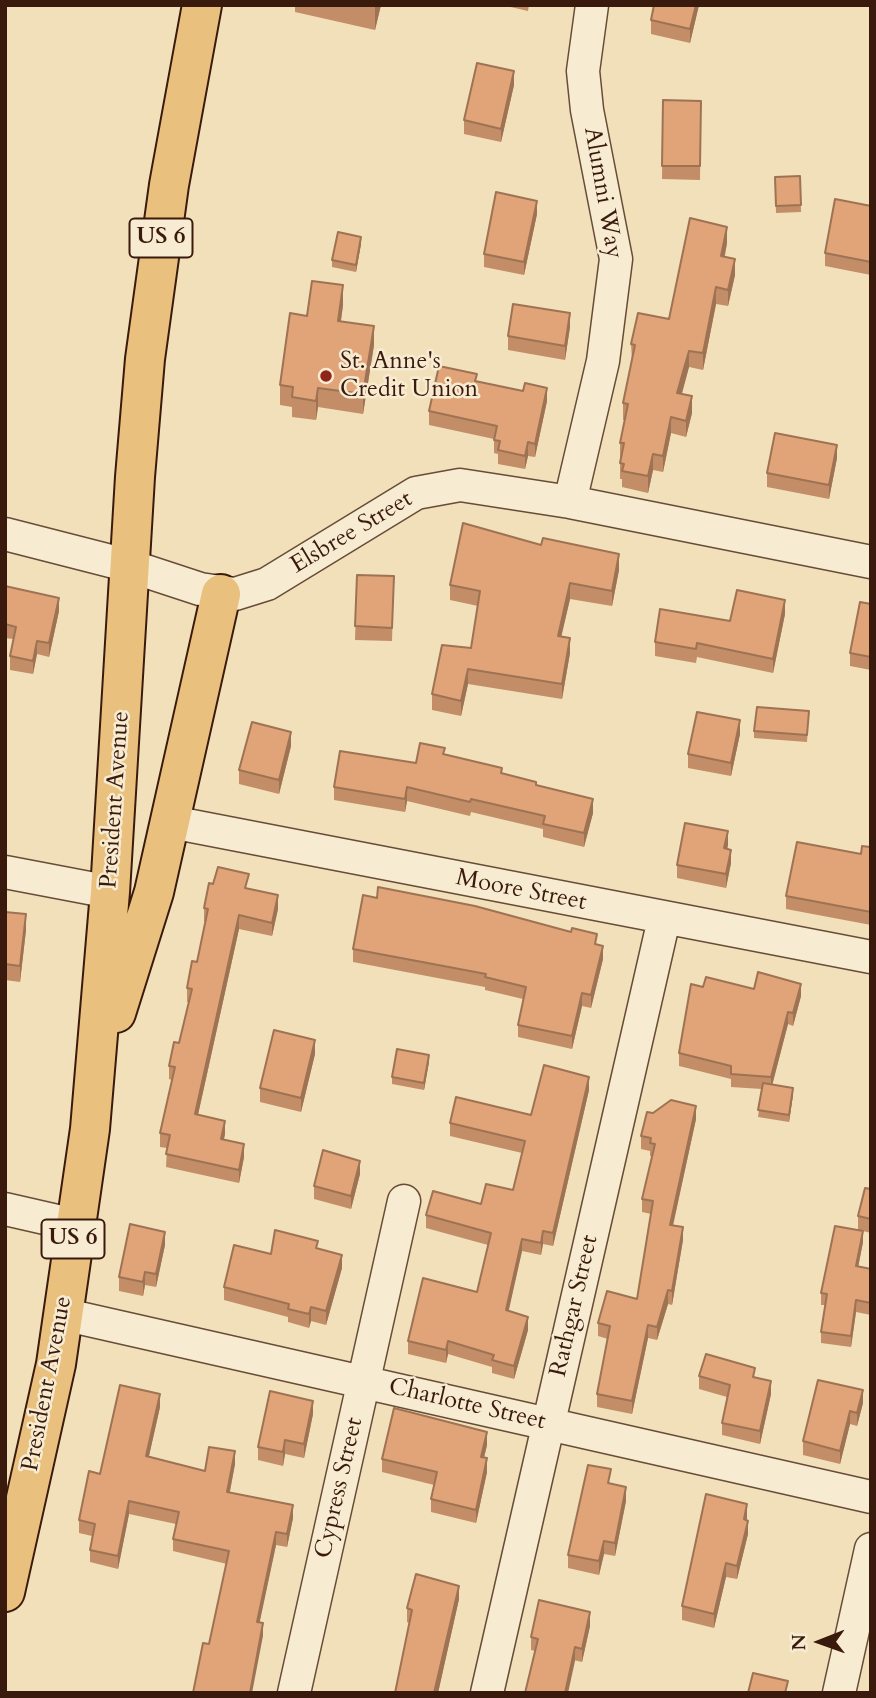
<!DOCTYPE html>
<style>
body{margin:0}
#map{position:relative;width:876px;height:1698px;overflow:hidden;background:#f2e0ba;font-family:Cardo,serif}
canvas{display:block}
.frame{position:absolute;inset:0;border:7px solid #3a1a0c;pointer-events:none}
.north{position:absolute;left:785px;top:1607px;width:70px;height:70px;-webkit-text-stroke:5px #f7ebd2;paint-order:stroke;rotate:269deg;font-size:19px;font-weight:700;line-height:28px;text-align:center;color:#3a1a0c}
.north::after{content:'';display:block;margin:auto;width:24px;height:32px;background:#3a1a0c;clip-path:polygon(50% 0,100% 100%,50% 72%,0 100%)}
</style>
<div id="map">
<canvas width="876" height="1698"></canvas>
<div class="frame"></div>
<div class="north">N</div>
</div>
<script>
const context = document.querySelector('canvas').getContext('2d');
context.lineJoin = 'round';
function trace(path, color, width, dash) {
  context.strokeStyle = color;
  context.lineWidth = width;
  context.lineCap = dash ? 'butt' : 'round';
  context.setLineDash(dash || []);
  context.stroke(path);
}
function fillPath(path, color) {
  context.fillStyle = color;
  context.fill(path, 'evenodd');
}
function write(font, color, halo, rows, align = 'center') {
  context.font = font + ' Cardo,serif';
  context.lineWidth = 5;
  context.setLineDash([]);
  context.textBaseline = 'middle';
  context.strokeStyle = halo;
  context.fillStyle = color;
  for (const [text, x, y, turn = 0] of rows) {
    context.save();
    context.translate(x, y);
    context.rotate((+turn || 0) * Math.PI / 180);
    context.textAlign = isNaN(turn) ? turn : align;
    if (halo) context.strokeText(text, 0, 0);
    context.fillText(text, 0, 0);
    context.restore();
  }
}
const minor = new Path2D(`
 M 570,502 L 603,361 L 616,259 L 587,110 L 583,71 L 592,5
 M 5,534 L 130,566 L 200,589 L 235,594 L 267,584 L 416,493 L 460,485 L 570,502 L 871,562
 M 171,822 L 871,957
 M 5,872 L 110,892
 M 5,1209 L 75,1225
 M 62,1314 L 871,1497
 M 294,1693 L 404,1201
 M 487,1693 L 664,919
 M 839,1693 L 871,1549`);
const major = new Path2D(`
 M 116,1013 L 154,892 L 221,594
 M 5,1592 L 56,1364 L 90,1129 L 110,892 L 135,477 L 145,359 L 169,185 L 202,5`);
const wall = new Path2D(`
 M 295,5 L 381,5 L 375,30 L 295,12 Z
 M 502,5 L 529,5 L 528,11 Z
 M 654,5 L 699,5 L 690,43 L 651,34 L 651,20 Z
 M 514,85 L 501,142 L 464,134 L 464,120 Z
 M 663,100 L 701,101 L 700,180 L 662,179 Z
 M 800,176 L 801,212 L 776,213 L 775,177 Z
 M 871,206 L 871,275 L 825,266 L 825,253 Z
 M 537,214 L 524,275 L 484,267 L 484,254 Z
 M 727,243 L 725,256 L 735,275 L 728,306 L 716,304 L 703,370 L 689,367 L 682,394 L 692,413 L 686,437 L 671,433 L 663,472 L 653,470 L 648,493 L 622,487 L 622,479 L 620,479 L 620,443 L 625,420 L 623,420 L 623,403 L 632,360 L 631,344 L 669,319 Z
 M 361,244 L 356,272 L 332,267 L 332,260 Z
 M 343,305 L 341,321 L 374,345 L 363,414 L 318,407 L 316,420 L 292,417 L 292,407 L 280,405 L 280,385 L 307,316 Z
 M 570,327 L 565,360 L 508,350 L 508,336 Z
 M 477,382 L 547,401 L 535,457 L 528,456 L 525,469 L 498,464 L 498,454 L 494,453 L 494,439 L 429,425 L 429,411 Z
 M 837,458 L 829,499 L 767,487 L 767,473 Z
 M 619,570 L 612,606 L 570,599 L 561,636 L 570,653 L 562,699 L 468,684 L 461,716 L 432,710 L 432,694 L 471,648 L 478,606 L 450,600 L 450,585 Z
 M 357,575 L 394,576 L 392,641 L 355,640 Z
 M 5,586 L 59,611 L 49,657 L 37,654 L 33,674 L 10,670 L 10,656 L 13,639 L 5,638 Z
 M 871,604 L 871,670 L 850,666 L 850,653 Z
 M 785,614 L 773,673 L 697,657 L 696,663 L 655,656 L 655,642 L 730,621 Z
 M 809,711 L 807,742 L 754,738 L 754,731 Z
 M 740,734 L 731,776 L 688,768 L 688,754 Z
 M 291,746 L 279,794 L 239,784 L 239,770 Z
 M 445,755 L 536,785 L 593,813 L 584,847 L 543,837 L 543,829 L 471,812 L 470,816 L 407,801 L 405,812 L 334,800 L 334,787 Z
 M 871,841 L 871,925 L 786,909 L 786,896 L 861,854 L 870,847 Z
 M 728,845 L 727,849 L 731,863 L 726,888 L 677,878 L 677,865 Z
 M 248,889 L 278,909 L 272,936 L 239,929 L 198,1115 L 225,1134 L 224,1139 L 244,1157 L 239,1183 L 166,1167 L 167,1148 L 160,1147 L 160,1133 L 172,1080 L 169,1079 L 169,1066 L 179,1043 L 189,1002 L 187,1002 L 187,988 L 197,962 L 205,922 L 204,921 L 204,908 Z
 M 377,898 L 597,945 L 603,959 L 591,1008 L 582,1006 L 572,1049 L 518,1037 L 518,1025 L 523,999 L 485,990 L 485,987 L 353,962 L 353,949 Z
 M 5,912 L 26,930 L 20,982 L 5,980 Z
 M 703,987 L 801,996 L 793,1026 L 788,1024 L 772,1084 L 793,1095 L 789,1122 L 758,1117 L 762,1089 L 731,1087 L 731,1079 L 679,1066 L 679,1053 Z
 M 315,1054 L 301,1112 L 260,1102 L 260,1088 Z
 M 429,1062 L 424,1090 L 392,1084 L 392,1077 Z
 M 589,1090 L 553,1246 L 543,1244 L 541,1255 L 522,1251 L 508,1311 L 528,1330 L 514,1379 L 492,1373 L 492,1367 L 448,1354 L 446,1363 L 408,1354 L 408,1341 L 477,1292 L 488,1245 L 426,1228 L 426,1215 L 481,1204 L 513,1190 L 522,1153 L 450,1136 L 450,1123 L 531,1115 Z
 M 653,1113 L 696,1119 L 673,1226 L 683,1240 L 672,1305 L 668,1304 L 657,1340 L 648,1338 L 632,1414 L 597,1407 L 597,1394 L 608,1339 L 598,1336 L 598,1323 L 637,1299 L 651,1214 L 642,1212 L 642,1199 L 652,1156 L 650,1156 L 650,1151 L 641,1149 L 641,1136 Z
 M 360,1174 L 351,1209 L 314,1199 L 314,1186 Z
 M 871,1189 L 871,1233 L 863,1231 L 863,1242 L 858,1267 L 871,1269 L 871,1315 L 856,1312 L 851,1347 L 821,1343 L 821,1332 L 825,1305 L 821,1305 L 821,1293 L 858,1230 L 858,1216 Z
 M 165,1245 L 156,1287 L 145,1285 L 143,1296 L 119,1291 L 119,1277 Z
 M 318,1248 L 342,1268 L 326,1325 L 311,1321 L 309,1328 L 288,1322 L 288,1317 L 224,1300 L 224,1287 L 271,1254 Z
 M 699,1376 L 755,1378 L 771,1394 L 760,1444 L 722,1435 L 722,1423 L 727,1397 L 699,1389 Z
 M 863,1403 L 857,1426 L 850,1424 L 840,1464 L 803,1455 L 803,1441 Z
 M 160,1407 L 149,1456 L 205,1471 L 235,1464 L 230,1492 L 293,1518 L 287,1547 L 276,1545 L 259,1623 L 263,1636 L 209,1644 L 227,1564 L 173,1551 L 173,1539 L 176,1524 L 129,1514 L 118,1569 L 90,1562 L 90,1550 L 92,1536 L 79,1533 L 79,1520 L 100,1474 Z
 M 313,1414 L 304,1458 L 285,1454 L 283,1466 L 258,1460 L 258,1447 Z
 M 487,1445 L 484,1458 L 487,1472 L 476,1523 L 431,1512 L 431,1499 L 434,1485 L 382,1472 L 382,1459 Z
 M 611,1484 L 626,1501 L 615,1556 L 604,1554 L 599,1575 L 568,1568 L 568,1555 Z
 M 747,1518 L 748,1534 L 737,1579 L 726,1577 L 714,1628 L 682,1620 L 682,1606 Z
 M 459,1599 L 438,1693 L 395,1693 L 409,1623 L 407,1622 L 407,1608 Z
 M 590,1626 L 582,1662 L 531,1650 L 531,1637 Z`);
const shadedWall = new Path2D(`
 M 375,5 L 381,5 L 375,30 Z
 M 696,5 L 699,5 L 690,43 L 690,29 Z
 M 514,71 L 514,85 L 501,142 L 501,129 Z
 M 537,201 L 537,214 L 524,275 L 524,262 Z
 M 727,227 L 727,243 L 721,272 L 721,256 Z
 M 361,237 L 361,244 L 356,272 L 356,265 Z
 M 735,259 L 735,275 L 728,306 L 728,290 Z
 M 343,285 L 343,305 L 338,340 L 338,321 Z
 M 716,287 L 716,304 L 703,370 L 703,353 Z
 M 570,313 L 570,327 L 565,360 L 565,346 Z
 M 374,326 L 374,345 L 363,414 L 363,394 Z
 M 689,351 L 689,367 L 677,410 L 677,393 Z
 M 318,388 L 318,407 L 316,420 L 316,401 Z
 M 547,388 L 547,401 L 535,457 L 535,444 Z
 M 692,396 L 692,413 L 686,437 L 686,421 Z
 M 671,417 L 671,433 L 663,472 L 663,456 Z
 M 528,442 L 528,456 L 525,469 L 525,456 Z
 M 837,445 L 837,458 L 829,499 L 829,485 Z
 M 653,454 L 653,470 L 648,493 L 648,476 Z
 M 619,554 L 619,570 L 612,606 L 612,591 Z
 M 570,583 L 570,599 L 558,651 L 558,636 Z
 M 59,598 L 59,611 L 49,657 L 49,643 Z
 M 785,600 L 785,614 L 773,673 L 773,659 Z
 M 570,638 L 570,653 L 562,699 L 562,684 Z
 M 37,641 L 37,654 L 33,674 L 33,661 Z
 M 468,669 L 468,684 L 461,716 L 461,701 Z
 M 740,720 L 740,734 L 731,776 L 731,763 Z
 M 291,732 L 291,746 L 279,794 L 279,780 Z
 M 407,787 L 407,801 L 405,812 L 405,799 Z
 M 593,799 L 593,813 L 584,847 L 584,833 Z
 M 728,831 L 728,845 L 724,862 L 724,848 Z
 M 731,850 L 731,863 L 726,888 L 726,874 Z
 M 278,895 L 278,909 L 272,936 L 272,923 Z
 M 26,914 L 26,930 L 20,982 L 20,966 Z
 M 239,915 L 239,929 L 195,1128 L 195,1114 Z
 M 603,946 L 603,959 L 591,1008 L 591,995 Z
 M 801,984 L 801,996 L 793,1026 L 793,1013 Z
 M 582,993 L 582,1006 L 572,1049 L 572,1036 Z
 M 788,1012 L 788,1024 L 771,1090 L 771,1077 Z
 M 315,1040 L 315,1054 L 301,1112 L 301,1098 Z
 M 429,1055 L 429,1062 L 424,1090 L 424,1083 Z
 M 589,1077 L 589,1090 L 553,1246 L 553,1233 Z
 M 793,1088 L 793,1095 L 789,1122 L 789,1115 Z
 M 696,1106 L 696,1119 L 670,1238 L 670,1225 Z
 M 225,1121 L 225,1134 L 221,1152 L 221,1139 Z
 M 244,1144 L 244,1157 L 239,1183 L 239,1170 Z
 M 360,1161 L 360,1174 L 351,1209 L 351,1196 Z
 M 683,1227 L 683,1240 L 672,1305 L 672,1291 Z
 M 543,1231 L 543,1244 L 541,1255 L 541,1243 Z
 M 863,1231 L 863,1242 L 856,1278 L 856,1266 Z
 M 165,1232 L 165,1245 L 156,1287 L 156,1274 Z
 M 522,1239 L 522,1251 L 506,1323 L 506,1310 Z
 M 342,1255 L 342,1268 L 326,1325 L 326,1311 Z
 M 145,1272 L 145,1285 L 143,1296 L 143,1282 Z
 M 668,1290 L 668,1304 L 657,1340 L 657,1327 Z
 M 856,1300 L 856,1312 L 851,1347 L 851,1336 Z
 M 311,1307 L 311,1321 L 309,1328 L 309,1314 Z
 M 528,1317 L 528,1330 L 514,1379 L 514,1366 Z
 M 648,1325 L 648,1338 L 632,1414 L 632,1401 Z
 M 448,1341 L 448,1354 L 446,1363 L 446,1350 Z
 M 771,1381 L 771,1394 L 760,1444 L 760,1431 Z
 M 863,1390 L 863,1403 L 857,1426 L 857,1413 Z
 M 160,1394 L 160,1407 L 146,1469 L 146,1456 Z
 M 313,1401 L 313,1414 L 304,1458 L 304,1444 Z
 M 850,1411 L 850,1424 L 840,1464 L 840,1451 Z
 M 487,1432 L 487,1445 L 481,1470 L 481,1457 Z
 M 285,1440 L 285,1454 L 283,1466 L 283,1452 Z
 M 235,1451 L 235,1464 L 227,1505 L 227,1492 Z
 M 487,1458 L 487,1472 L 476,1523 L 476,1510 Z
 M 626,1487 L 626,1501 L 615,1556 L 615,1543 Z
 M 129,1501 L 129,1514 L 118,1569 L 118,1556 Z
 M 747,1504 L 747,1518 L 744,1533 L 744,1519 Z
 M 293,1505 L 293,1518 L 287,1547 L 287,1534 Z
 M 748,1521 L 748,1534 L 737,1579 L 737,1566 Z
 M 276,1532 L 276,1545 L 257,1635 L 257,1622 Z
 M 604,1541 L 604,1554 L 599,1575 L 599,1561 Z
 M 726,1563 L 726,1577 L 714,1628 L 714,1614 Z
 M 459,1586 L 459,1599 L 438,1693 L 434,1693 Z
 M 590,1612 L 590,1626 L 582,1662 L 582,1649 Z
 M 263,1623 L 263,1636 L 252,1693 L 250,1693 Z
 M 575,1647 L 575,1661 L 568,1693 L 565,1693 Z`);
const building = new Path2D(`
 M 654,5 L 696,5 L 690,29 L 651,20 Z
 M 477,63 L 514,71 L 501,129 L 464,120 Z
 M 663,100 L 701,101 L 700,166 L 662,166 Z
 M 800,176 L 801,205 L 776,206 L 775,177 Z
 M 496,192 L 537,201 L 524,262 L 484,254 Z
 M 835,199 L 871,206 L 871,262 L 825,253 Z
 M 690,218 L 727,227 L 721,256 L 735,259 L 728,290 L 716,287 L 703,353 L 689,351 L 677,393 L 692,396 L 686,421 L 671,417 L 663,456 L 653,454 L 648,476 L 622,471 L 624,464 L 620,463 L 624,443 L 620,443 L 628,404 L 623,403 L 635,345 L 631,344 L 638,313 L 669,319 Z
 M 338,232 L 361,237 L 356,265 L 332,260 Z
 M 312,281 L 343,285 L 338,321 L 374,326 L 363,394 L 318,388 L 316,401 L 292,397 L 293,387 L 280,385 L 290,313 L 307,316 Z
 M 513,304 L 570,313 L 565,346 L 508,336 Z
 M 439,366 L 477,374 L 475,381 L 523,391 L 525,383 L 547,388 L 535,444 L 528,442 L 525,456 L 498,450 L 500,441 L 494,440 L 497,426 L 429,411 Z
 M 775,433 L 837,445 L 829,485 L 767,473 Z
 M 463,523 L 541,545 L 543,538 L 619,554 L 612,591 L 570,583 L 558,636 L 570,638 L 562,684 L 468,669 L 461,701 L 432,694 L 442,645 L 471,648 L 480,591 L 450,585 Z
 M 357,575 L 394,576 L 392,628 L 355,626 Z
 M 5,586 L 59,598 L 49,643 L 37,641 L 33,661 L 10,656 L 16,627 L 5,624 Z
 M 737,590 L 785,600 L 773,659 L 697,643 L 696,649 L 655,642 L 660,609 L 730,621 Z
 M 860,602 L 871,604 L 871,657 L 850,653 Z
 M 757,707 L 809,711 L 807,735 L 754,731 Z
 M 697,712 L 740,720 L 731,763 L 688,754 Z
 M 252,722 L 291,732 L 279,780 L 239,770 Z
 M 420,743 L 445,748 L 443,754 L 502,768 L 501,773 L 536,782 L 536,785 L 593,799 L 584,833 L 543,824 L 545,816 L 471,799 L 470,802 L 407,787 L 405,799 L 334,787 L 340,751 L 416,763 Z
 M 685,823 L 728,831 L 724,848 L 731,850 L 726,874 L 677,865 Z
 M 871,841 L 871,912 L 786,896 L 797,842 L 861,854 L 862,846 L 870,847 Z
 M 218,867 L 249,874 L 245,888 L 278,895 L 272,923 L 239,915 L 195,1114 L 225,1121 L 221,1139 L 244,1144 L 239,1170 L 166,1154 L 170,1135 L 160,1133 L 175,1067 L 169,1066 L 174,1042 L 179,1043 L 192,989 L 187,988 L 192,961 L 197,962 L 208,909 L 204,908 L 209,883 L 213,884 Z
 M 378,887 L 475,906 L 571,932 L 572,928 L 597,934 L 595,944 L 603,946 L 591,995 L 582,993 L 572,1036 L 518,1025 L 526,987 L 485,977 L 486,974 L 353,949 L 363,895 L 377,898 Z
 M 5,912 L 26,914 L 20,966 L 5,964 Z
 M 758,972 L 801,984 L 793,1013 L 788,1012 L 771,1077 L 731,1074 L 731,1066 L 679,1053 L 691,984 L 703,987 L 706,977 L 754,989 Z
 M 274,1030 L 315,1040 L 301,1098 L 260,1088 Z
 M 397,1049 L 429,1055 L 424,1083 L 392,1077 Z
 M 544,1065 L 589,1077 L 553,1233 L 543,1231 L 541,1243 L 522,1239 L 506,1310 L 528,1317 L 514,1366 L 492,1360 L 494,1355 L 448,1341 L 446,1350 L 408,1341 L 423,1278 L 477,1292 L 491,1233 L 426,1215 L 433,1191 L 481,1204 L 486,1184 L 513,1190 L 525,1141 L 450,1123 L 456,1097 L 531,1115 Z
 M 763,1083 L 793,1088 L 789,1115 L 758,1110 Z
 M 671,1100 L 696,1106 L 670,1225 L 683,1227 L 672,1291 L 668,1290 L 657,1327 L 648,1325 L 632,1401 L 597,1394 L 610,1326 L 598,1323 L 607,1291 L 637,1299 L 653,1201 L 642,1199 L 655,1144 L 650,1143 L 651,1138 L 641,1136 L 647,1112 L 653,1113 Z
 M 323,1150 L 360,1161 L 351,1196 L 314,1186 Z
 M 865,1188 L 871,1189 L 871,1219 L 858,1216 Z
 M 130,1224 L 165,1232 L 156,1274 L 145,1272 L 143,1282 L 119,1277 Z
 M 835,1226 L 863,1231 L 856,1266 L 871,1269 L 871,1303 L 856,1300 L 851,1336 L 821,1332 L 827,1294 L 821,1293 Z
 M 275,1230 L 318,1241 L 316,1248 L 342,1255 L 326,1311 L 311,1307 L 309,1314 L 288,1309 L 289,1304 L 224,1287 L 234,1245 L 271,1254 Z
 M 706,1354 L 755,1368 L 753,1377 L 771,1381 L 760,1431 L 722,1423 L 730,1385 L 699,1376 Z
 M 818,1380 L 863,1390 L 857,1413 L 850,1411 L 840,1451 L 803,1441 Z
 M 120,1385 L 160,1394 L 146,1456 L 205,1471 L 209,1447 L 235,1451 L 227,1492 L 293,1505 L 287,1534 L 276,1532 L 257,1622 L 263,1623 L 250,1693 L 193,1693 L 203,1643 L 209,1644 L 229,1551 L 173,1539 L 179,1512 L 129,1501 L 118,1556 L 90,1550 L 95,1524 L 79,1520 L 89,1471 L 100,1474 Z
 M 270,1391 L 313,1401 L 304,1444 L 285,1440 L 283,1452 L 258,1447 Z
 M 394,1408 L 487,1432 L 481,1457 L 487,1458 L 476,1510 L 431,1499 L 437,1472 L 382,1459 Z
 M 588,1465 L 611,1469 L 608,1483 L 626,1487 L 615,1543 L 604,1541 L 599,1561 L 568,1555 Z
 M 706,1494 L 747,1504 L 744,1519 L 748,1521 L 737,1566 L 726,1563 L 714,1614 L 682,1606 Z
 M 416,1574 L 459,1586 L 434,1693 L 395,1693 L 412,1610 L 407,1608 Z
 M 539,1600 L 590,1612 L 582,1649 L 575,1647 L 565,1693 L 525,1693 L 538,1639 L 531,1637 Z
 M 753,1673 L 788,1681 L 785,1693 L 748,1693 Z`);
const markers = [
 [326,376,7,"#8f2418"]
];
const shields = [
 [161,238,63],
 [73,1239,63]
];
const shieldNames = [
 ["US 6",161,238],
 ["US 6",73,1239]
];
const streetNames = [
 ["Alumni Way",602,193,80],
 ["Elsbree Street",352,533,-31],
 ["President Avenue",116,800,-86],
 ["Moore Street",521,891,11],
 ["Rathgar Street",575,1306,-77],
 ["President Avenue",48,1384,-79],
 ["Charlotte Street",467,1405,13],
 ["Cypress Street",340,1488,-77]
];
const poiNames = [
 ["St. Anne's",340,362],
 ["Credit Union",340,390]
];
trace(minor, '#684c38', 35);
trace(major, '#3a1a0c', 42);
trace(minor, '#f7ebd2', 32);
trace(major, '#e9c07d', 38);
fillPath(wall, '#c28d67');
fillPath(shadedWall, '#9e7354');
fillPath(building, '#e1a478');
trace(building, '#9e7354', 2);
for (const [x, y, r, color] of markers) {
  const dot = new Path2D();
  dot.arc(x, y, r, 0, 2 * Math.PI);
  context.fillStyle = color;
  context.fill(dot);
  trace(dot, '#f7ebd2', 2.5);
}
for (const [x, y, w] of shields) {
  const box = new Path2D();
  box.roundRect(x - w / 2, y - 19.5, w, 39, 5);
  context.fillStyle = '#f7ebd2';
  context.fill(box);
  trace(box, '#3a1a0c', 2);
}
write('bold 23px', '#3a1a0c', null, shieldNames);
write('24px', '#3a1a0c', '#f7ebd2', streetNames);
write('24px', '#3a1a0c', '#f7ebd2', poiNames, 'left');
</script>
